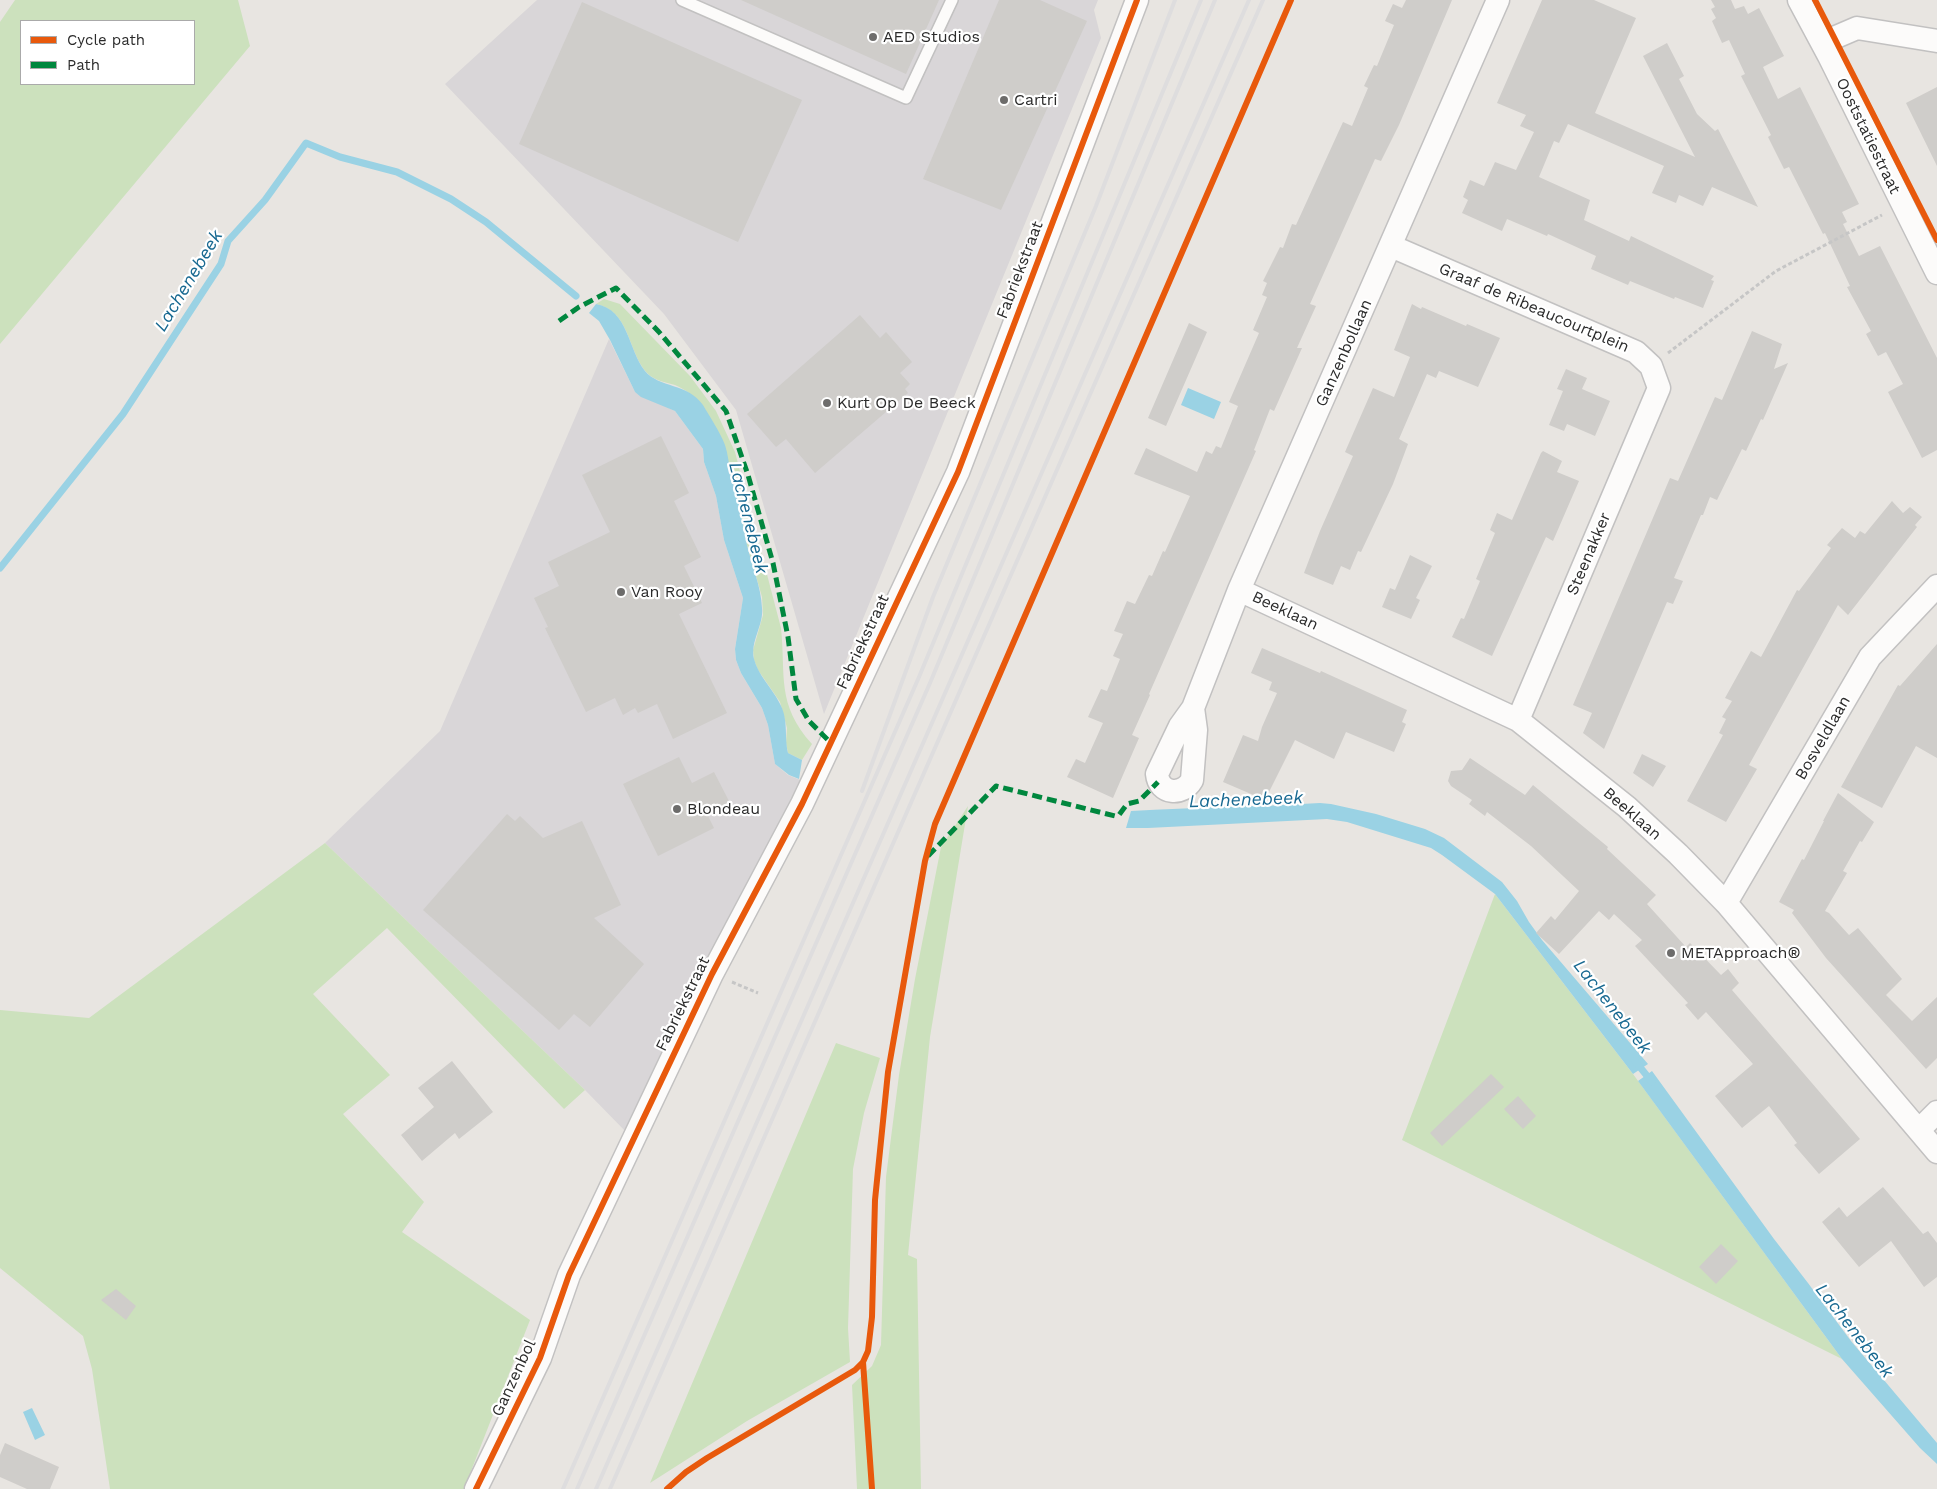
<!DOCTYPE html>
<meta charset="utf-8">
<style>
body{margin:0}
#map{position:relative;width:1937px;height:1489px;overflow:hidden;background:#e8e5e1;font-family:"Work Sans",sans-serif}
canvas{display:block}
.legend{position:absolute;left:20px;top:20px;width:175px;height:65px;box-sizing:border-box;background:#fff;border:1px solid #aaa;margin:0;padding:6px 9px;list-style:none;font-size:15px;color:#2b2b2b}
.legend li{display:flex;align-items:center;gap:10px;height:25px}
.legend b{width:25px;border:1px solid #aaa}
</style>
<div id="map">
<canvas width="1937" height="1489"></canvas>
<ul class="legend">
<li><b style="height:6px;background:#e8590c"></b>Cycle path</li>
<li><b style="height:6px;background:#00873e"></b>Path</li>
</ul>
</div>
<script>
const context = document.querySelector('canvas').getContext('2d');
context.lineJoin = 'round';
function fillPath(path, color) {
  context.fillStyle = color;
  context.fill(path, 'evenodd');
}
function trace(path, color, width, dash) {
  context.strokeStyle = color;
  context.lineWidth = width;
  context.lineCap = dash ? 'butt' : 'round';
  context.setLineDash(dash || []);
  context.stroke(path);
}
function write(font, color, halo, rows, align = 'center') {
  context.font = font + ' "Work Sans",sans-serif';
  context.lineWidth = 4.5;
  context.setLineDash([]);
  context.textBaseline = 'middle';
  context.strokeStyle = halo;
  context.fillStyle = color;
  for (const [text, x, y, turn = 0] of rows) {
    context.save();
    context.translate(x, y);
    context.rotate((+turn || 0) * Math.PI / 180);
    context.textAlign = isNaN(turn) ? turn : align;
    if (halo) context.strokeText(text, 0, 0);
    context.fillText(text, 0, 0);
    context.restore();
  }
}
const industrial = new Path2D(`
 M 537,0 L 1098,0 L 1094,10 L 1101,38 L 824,714 L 736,410 L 664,314 L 445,84 Z
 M 609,339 L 635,392 L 675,411 L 703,449 L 704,462 L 716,496 L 724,540 L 743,598 L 735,649 L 736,660 L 741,673 L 762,708 L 768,725 L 775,764 L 788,775 L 810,784 L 628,1134 L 585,1090 L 325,843 L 440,731 Z`);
const green = new Path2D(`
 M 15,0 L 238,0 L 250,46 L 0,344 L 0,22 ZM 21,21 L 194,21 L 194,84 L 21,84 Z
 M 604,299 L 620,304 L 690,376 L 716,411 L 735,452 L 781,628 C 786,676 776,704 812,744 L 802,760 L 788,753 L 786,743 L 787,728 L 780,702 L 758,670 L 754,660 L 753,650 L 763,615 L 762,597 L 747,545 L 740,508 L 733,481 L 689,393 C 685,390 680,387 675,385 C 665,382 655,381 647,373 C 627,351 631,312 596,304 Z
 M 968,806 L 930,1037 L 908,1255 L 917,1259 L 921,1489 L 857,1489 L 852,1385 L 872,1366 L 881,1345 L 886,1177 L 899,1075 L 915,979 L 941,847 Z
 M 325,843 L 585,1090 L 564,1109 L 387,928 L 313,994 L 390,1075 L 343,1114 L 424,1202 L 402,1232 L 530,1320 L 464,1489 L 110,1489 L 92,1369 L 83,1336 L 0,1268 L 0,1010 L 89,1018 Z
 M 1495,894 L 1633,1074 L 1842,1359 L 1402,1140 Z
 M 836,1043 L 880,1058 L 864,1113 L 853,1169 L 848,1328 L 850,1362 L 747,1421 L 650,1483 Z`);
const water = new Path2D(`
 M 596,304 C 629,310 628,350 645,371 C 659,388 688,383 703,405 C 710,417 720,432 725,445 C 728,454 729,465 731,475 C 734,486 737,497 740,508 C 743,520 744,533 747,545 C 752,566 761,586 762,608 C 764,625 750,641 754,659 C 758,675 772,688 779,702 C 789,719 784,735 788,753 L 802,760 L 799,779 L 789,775 L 775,764 L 768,725 L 762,708 L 741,673 L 736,660 L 735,649 L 743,598 L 724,540 L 716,496 L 704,462 L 703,449 L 675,411 L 641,397 L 635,392 L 610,340 L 599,321 L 589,313 Z
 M 1188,388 L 1221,402 L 1214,419 L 1181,405 Z
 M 1320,803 L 1331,804 L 1376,814 L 1425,829 L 1444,838 L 1502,882 L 1517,901 L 1529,922 L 1542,940 L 1648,1064 L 1633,1074 L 1495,894 L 1442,855 L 1431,848 L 1347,822 L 1327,819 L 1148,828 L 1126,828 L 1131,811 C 1194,807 1257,807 1320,803 Z
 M 1652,1071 L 1774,1239 L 1808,1283 L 1851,1341 L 1937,1443 L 1937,1464 L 1920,1448 L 1842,1359 L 1638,1081 Z
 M 32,1408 L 45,1435 L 35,1440 L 23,1412 Z`);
const stream = new Path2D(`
 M 0,568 L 123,414 L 221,264 L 228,241 L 265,200 L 306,143 L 340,157 L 397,172 L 451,199 L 486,222 L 576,296
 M 1635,1061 L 1652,1082`);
const building = new Path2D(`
 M 741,0 L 939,0 L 906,74 Z
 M 999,0 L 1040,0 L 1087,21 L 1001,210 L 923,179 Z
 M 1406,0 L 1452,0 L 1399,125 L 1381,161 L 1375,159 L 1310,304 L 1316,306 L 1297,348 L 1302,348 L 1274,411 L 1270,409 L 1254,450 L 1256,451 L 1149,694 L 1150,695 L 1132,735 L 1139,738 L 1113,798 L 1067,777 L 1076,759 L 1085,763 L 1103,723 L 1088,717 L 1101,689 L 1107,691 L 1120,659 L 1113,656 L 1123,634 L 1114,631 L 1127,601 L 1135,604 L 1149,575 L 1152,576 L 1163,551 L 1165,552 L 1190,496 L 1134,474 L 1146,448 L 1197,472 L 1206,451 L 1212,454 L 1216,446 L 1221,448 L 1238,406 L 1229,402 L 1259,333 L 1253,330 L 1267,297 L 1262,295 L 1267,283 L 1263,281 L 1280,247 L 1283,248 L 1292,224 L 1296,225 L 1343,122 L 1352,126 L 1368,88 L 1364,86 L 1374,65 L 1377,66 L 1394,25 L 1385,21 L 1393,4 L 1402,8 Z
 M 1542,0 L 1594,0 L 1636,18 L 1595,113 L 1695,157 L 1643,56 L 1667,43 L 1684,76 L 1679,79 L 1697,114 L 1715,131 L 1718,129 L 1758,207 L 1712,187 L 1703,206 L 1679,195 L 1676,203 L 1652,193 L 1664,166 L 1568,124 L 1559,143 L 1554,141 L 1539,177 L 1590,200 L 1584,220 L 1629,241 L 1631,236 L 1714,276 L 1711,280 L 1714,281 L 1703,308 L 1675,297 L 1674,299 L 1630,281 L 1628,285 L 1591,269 L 1596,256 L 1548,234 L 1547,236 L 1507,219 L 1502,231 L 1462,213 L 1468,200 L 1463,197 L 1470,180 L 1484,186 L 1495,162 L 1516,170 L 1534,132 L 1520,126 L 1526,115 L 1497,103 Z
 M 1711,0 L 1731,0 L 1735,9 L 1744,6 L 1748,14 L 1759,8 L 1784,56 L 1763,67 L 1778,99 L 1800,87 L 1859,204 L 1842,212 L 1847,222 L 1843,224 L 1859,256 L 1880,246 L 1937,358 L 1937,450 L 1922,458 L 1888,392 L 1903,384 L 1886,352 L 1878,356 L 1866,334 L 1871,331 L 1847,287 L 1850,286 L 1825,233 L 1823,234 L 1789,167 L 1784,169 L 1768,137 L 1771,135 L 1741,76 L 1745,74 L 1729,40 L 1722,43 L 1712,21 L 1716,18 L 1711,9 L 1715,7 Z
 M 582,2 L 802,100 L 738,242 L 519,144 Z
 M 1937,87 L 1937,166 L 1906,103 Z
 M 1412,304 L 1421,309 L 1422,307 L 1466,326 L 1467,324 L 1500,338 L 1478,387 L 1439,371 L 1436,378 L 1427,374 L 1399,439 L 1408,444 L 1393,484 L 1361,552 L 1358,551 L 1350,570 L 1341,566 L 1333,585 L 1304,573 L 1320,531 L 1353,456 L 1345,452 L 1373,388 L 1394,397 L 1410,357 L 1394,350 Z
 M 860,315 L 880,338 L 886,332 L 912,362 L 900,373 L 910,384 L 905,389 L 908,393 L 815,473 L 786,439 L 776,447 L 747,414 Z
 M 1189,323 L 1207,332 L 1166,426 L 1148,418 Z
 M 1752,331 L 1782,344 L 1774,369 L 1788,363 L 1763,420 L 1761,419 L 1746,451 L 1742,449 L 1717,500 L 1710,497 L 1703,515 L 1701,515 L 1674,578 L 1683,581 L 1673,604 L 1667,602 L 1604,749 L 1583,733 L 1592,713 L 1573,705 L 1670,478 L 1678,481 L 1715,397 L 1722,400 Z
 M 1566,369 L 1587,378 L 1582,389 L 1610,401 L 1595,436 L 1567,424 L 1564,431 L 1549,425 L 1563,391 L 1557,389 Z
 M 661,436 L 689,493 L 674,501 L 701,557 L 684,566 L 702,603 L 679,614 L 727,713 L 673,739 L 657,704 L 638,713 L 635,708 L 623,715 L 615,698 L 586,712 L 545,628 L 548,627 L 534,598 L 559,586 L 548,562 L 610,532 L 582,475 Z
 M 1543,451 L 1562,461 L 1557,472 L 1579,481 L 1553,541 L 1546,537 L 1492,656 L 1452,637 L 1461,618 L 1464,619 L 1480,581 L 1476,579 L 1495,533 L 1490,530 L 1497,513 L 1512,520 L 1541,453 Z
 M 1892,501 L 1903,513 L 1910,507 L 1922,517 L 1915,525 L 1917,527 L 1848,615 L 1838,605 L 1749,765 L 1757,769 L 1726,822 L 1687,801 L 1723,735 L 1719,733 L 1726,719 L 1722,717 L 1732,701 L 1725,698 L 1751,651 L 1761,657 L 1797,590 L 1799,591 L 1831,548 L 1827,545 L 1842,528 L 1855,538 L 1860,531 L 1865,534 Z
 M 1410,555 L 1432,566 L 1416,598 L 1420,600 L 1411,619 L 1382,607 L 1390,588 L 1395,590 Z
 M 1937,644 L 1937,758 L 1916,746 L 1882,808 L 1841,787 L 1898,685 L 1900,686 Z
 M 1262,648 L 1320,673 L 1321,671 L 1407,710 L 1402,722 L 1406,724 L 1394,752 L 1346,732 L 1334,759 L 1295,740 L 1265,800 L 1223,782 L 1243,735 L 1258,741 L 1262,727 L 1277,693 L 1269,690 L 1272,682 L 1251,673 Z
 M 1642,754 L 1666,766 L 1653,787 L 1633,773 Z
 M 679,757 L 692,783 L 714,772 L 730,803 L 707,814 L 714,828 L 658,856 L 623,784 Z
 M 1470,758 L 1525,795 L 1533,785 L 1608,847 L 1607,849 L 1656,895 L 1647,904 L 1686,947 L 1690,943 L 1721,975 L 1728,969 L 1739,983 L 1732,990 L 1860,1139 L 1819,1174 L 1794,1145 L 1797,1143 L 1769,1106 L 1742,1128 L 1715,1096 L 1753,1064 L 1706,1012 L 1698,1020 L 1685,1005 L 1688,1003 L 1635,946 L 1642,940 L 1614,914 L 1609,920 L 1599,911 L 1559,954 L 1536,933 L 1551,916 L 1555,920 L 1579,891 L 1531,846 L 1487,812 L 1485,816 L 1469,804 L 1472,800 L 1451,786 L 1448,781 L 1451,771 L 1462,770 Z
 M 1838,793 L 1874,822 L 1862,842 L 1860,841 L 1843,871 L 1847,873 L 1825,911 L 1829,913 L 1849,935 L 1858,928 L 1902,979 L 1886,995 L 1912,1021 L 1937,997 L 1937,1058 L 1926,1069 L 1826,958 L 1792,913 L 1794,910 L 1779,902 L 1802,859 L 1804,860 L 1824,821 L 1823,821 Z
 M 507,814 L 515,821 L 520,816 L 543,838 L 582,821 L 621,905 L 594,918 L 644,964 L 590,1027 L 574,1014 L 559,1030 L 423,910 Z
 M 452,1061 L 493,1112 L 459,1139 L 455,1133 L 422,1161 L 401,1135 L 434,1107 L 418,1088 Z
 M 1491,1074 L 1504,1087 L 1442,1146 L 1430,1133 Z
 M 1518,1096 L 1536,1116 L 1523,1129 L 1504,1109 Z
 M 1883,1187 L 1923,1234 L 1928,1231 L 1937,1243 L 1937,1277 L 1924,1287 L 1891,1241 L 1859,1267 L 1822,1222 L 1839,1207 L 1847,1217 Z
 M 1721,1244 L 1738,1261 L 1716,1284 L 1699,1267 Z
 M 116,1289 L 136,1306 L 126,1320 L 101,1300 Z
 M 5,1443 L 59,1467 L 50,1489 L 27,1489 L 0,1477 L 0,1455 Z`);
const path = new Path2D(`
 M 1668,353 L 1776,271 L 1882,215
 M 732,982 L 758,993`);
const service = new Path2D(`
 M 682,0 L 906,98 L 952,0`);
const minor = new Path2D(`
 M 1799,0 L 1829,56 L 1937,273
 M 1822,43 L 1857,28 L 1937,41
 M 1391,246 L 1636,352 L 1651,366 L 1659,388 L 1518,720
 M 1239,590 L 1518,720 L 1627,807 L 1678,854 L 1726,903 L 1937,1152
 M 1193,708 L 1196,730 L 1192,780 C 1183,796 1159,795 1157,774 L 1180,726 L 1193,708 L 1239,590 L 1498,0
 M 1726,903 L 1870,657 L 1937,586
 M 1920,1129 L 1937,1112
 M 476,1489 L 540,1358 L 569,1275 L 712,974 L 802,804 L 958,472 L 1137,0`);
const rail = new Path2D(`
 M 862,791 L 933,597 L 1096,206 L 1175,0
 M 563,1489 L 919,677 L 1201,0
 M 577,1489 L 930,683 L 1215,0
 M 596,1489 L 1249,0
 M 610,1489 L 1263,0`);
const quiet = new Path2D(`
 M 559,321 L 579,307 L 616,288 L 659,332 L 726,411 L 748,475 L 773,563 L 788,637 L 796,699 L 809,721 L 831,743
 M 928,856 L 996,786 L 1115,816 L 1119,815 L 1127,804 L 1139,801 L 1158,782`);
const cycleway = new Path2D(`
 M 1815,0 L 1937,240
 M 863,1362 L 872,1489
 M 476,1489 L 540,1358 L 569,1275 L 712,974 L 802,804 L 958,472 L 1137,0
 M 667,1489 L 686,1472 L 707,1458 L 855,1370 L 863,1362 L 868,1351 L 872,1317 L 875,1200 L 888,1072 L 925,861 L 935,824 L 1291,0`);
const markers = [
 [873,37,5,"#6d6c6b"],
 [1004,100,5,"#6d6c6b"],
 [827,403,5,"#6d6c6b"],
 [621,592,5,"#6d6c6b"],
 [677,809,5,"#6d6c6b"],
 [1671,953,5,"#6d6c6b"]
];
const poiNames = [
 ["AED Studios",883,37],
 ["Cartri",1014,100],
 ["Kurt Op De Beeck",837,403],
 ["Van Rooy",631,592],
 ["Blondeau",687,809],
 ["METApproach®",1681,953]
];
const streetNames = [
 ["Ooststatiestraat",1868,136,64],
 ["Fabriekstraat",1020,270,-69],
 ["Graaf de Ribeaucourtplein",1534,308,23],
 ["Ganzenbollaan",1344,353,-66],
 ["Steenakker",1589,554,-67],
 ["Beeklaan",1285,611,25],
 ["Fabriekstraat",863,642,-65],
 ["Bosveldlaan",1823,738,-60],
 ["Beeklaan",1632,814,41],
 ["Fabriekstraat",683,1004,-64],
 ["Ganzenbol",514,1378,-65]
];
const waterNames = [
 ["Lachenebeek",189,281,-59],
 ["Lachenebeek",748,518,76],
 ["Lachenebeek",1246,800,-2],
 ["Lachenebeek",1612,1007,52],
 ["Lachenebeek",1854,1331,52]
];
fillPath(industrial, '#d9d6d8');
fillPath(green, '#cce1bd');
fillPath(water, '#9ad2e4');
trace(stream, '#9ad2e4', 7);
fillPath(building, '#cfcdca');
trace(service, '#c2c1c1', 14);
trace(minor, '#c2c1c1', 25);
trace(path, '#c6c6c6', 3, [4, 2.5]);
trace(service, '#fcfbfa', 11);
trace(minor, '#fcfbfa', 22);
trace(rail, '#deddde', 4);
trace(quiet, '#00873e', 5, [10, 5]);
trace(cycleway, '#e8590c', 6);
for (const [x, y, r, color] of markers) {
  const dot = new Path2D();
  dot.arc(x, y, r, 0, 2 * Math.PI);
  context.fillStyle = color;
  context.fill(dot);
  trace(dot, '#fff', 2);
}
write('16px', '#2b2b2b', '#fff', poiNames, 'left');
write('16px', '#2b2b2b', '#fff', streetNames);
write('italic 18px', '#186991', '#fff', waterNames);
</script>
